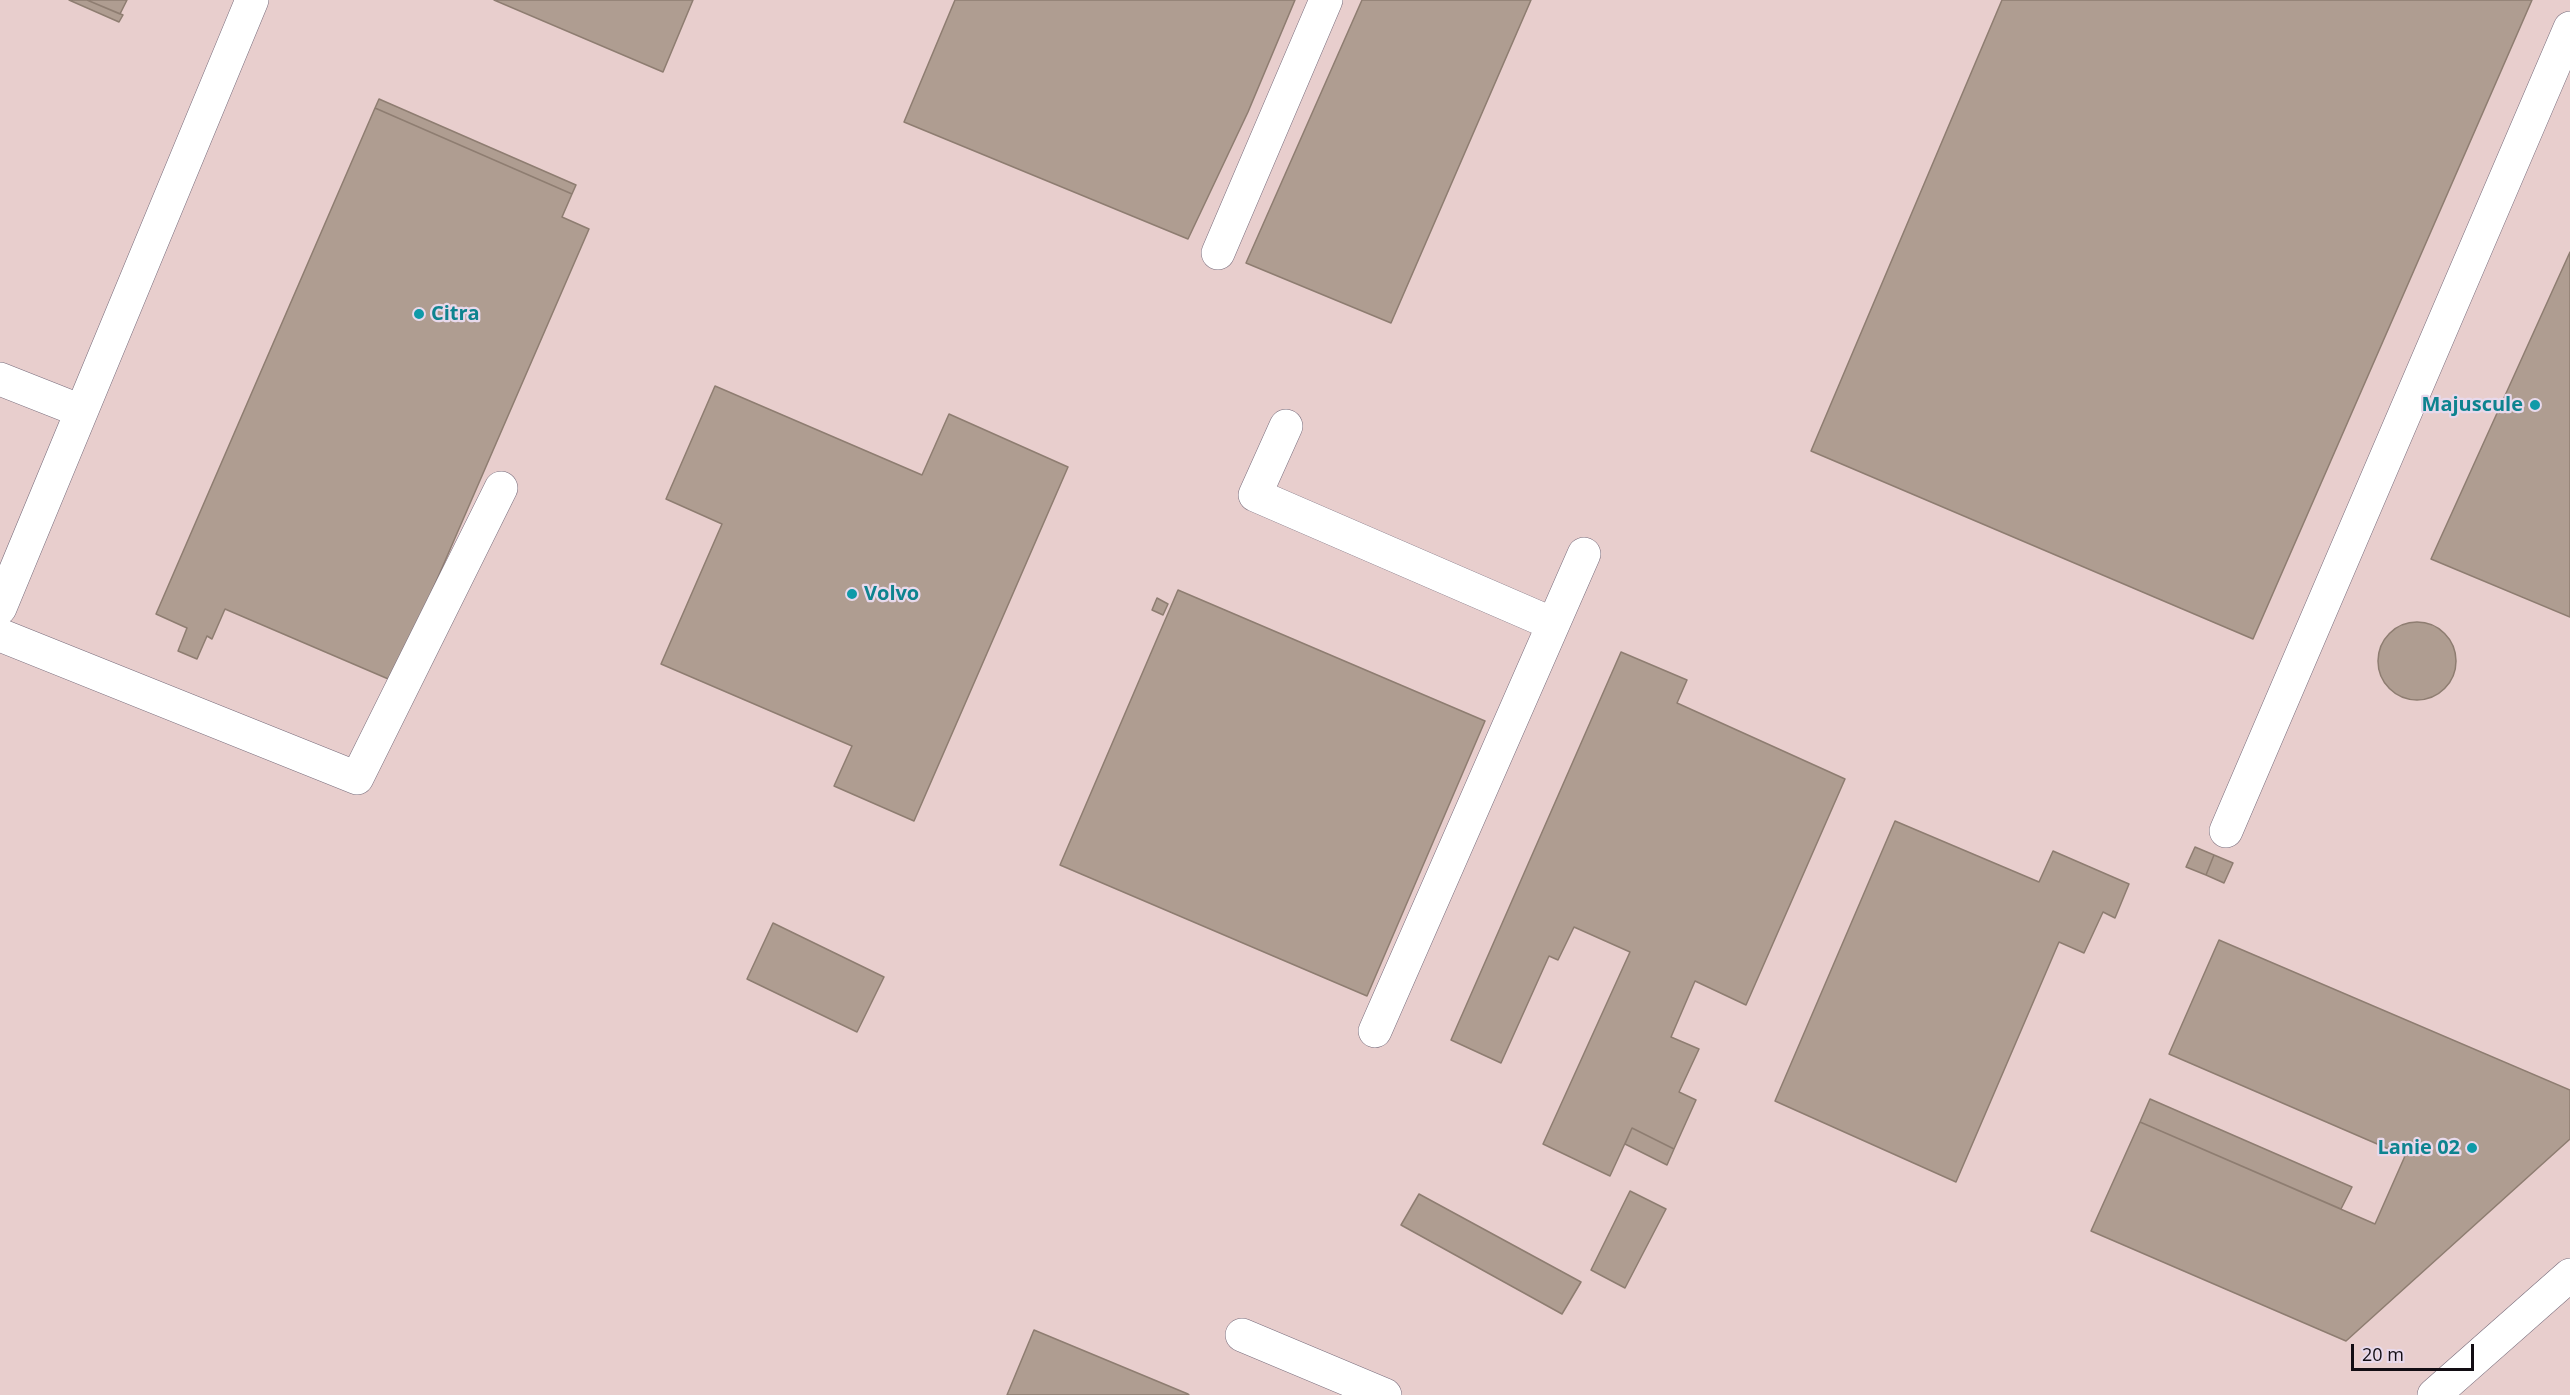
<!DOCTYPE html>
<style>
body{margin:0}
#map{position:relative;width:2570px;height:1395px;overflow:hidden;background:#e8d9eb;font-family:"Open Sans",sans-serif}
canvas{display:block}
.scale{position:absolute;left:2351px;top:1344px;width:123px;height:27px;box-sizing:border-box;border:3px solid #120d13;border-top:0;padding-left:8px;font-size:18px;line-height:21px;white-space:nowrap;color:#120d13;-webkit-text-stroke:4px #e8d9eb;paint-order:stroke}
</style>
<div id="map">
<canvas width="2570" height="1395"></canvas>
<div class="scale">20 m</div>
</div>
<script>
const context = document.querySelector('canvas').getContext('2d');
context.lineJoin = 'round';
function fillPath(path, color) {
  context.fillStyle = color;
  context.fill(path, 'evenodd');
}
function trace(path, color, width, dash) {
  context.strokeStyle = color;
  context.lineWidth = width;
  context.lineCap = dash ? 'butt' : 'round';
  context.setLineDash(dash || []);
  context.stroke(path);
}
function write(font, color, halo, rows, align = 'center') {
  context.font = font + ' "Open Sans",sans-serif';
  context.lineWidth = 4.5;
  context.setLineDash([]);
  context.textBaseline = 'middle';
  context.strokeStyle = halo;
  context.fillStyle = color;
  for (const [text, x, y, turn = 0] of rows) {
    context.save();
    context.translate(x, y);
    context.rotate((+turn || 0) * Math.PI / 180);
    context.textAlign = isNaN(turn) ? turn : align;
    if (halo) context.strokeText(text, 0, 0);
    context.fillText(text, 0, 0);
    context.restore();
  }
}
const industrial = new Path2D(`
 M 0,0 L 2570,0 L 2570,1395 L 0,1395 Z`);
const building = new Path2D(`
 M 69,0 L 87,0 L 123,15 L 119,22 Z
 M 87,0 L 127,0 L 120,14 Z
 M 494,0 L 693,0 L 663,72 Z
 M 955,0 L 1295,0 L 1248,112 L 1188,239 L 904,122 Z
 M 1362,0 L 1531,0 L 1391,323 L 1246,263 Z
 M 2002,0 L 2532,0 L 2253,639 L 1811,451 Z
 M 379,99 L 576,185 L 572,194 L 375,108 Z
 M 375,108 L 572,194 L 562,217 L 589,229 L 393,681 L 225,609 L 212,639 L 207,636 L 197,659 L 178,651 L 187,628 L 156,614 Z
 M 2570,252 L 2570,617 L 2431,559 Z
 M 715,386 L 922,475 L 949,414 L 1068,467 L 914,821 L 834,786 L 852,746 L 661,664 L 722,524 L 666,499 Z
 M 1178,590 L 1485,721 L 1367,996 L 1060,865 Z
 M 1157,598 L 1168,604 L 1163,615 L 1152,610 Z
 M2378 661a39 39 0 1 1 78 0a39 39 0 1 1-78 0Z
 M 1621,652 L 1687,680 L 1677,703 L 1845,779 L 1746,1005 L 1695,981 L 1671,1037 L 1699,1049 L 1679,1092 L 1696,1100 L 1674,1149 L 1632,1128 L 1610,1176 L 1543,1144 L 1630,952 L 1574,927 L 1558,960 L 1549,956 L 1501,1063 L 1451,1040 Z
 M 1895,821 L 2039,882 L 2053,851 L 2129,884 L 2115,918 L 2103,912 L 2084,953 L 2059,942 L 1956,1182 L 1775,1101 Z
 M 2195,847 L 2214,855 L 2206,875 L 2186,867 Z
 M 2214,855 L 2233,863 L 2224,883 L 2206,875 Z
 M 773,923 L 884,977 L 857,1032 L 747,979 Z
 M 2219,940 L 2570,1090 L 2570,1139 L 2346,1341 L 2091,1231 L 2140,1122 L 2375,1224 L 2405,1156 L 2169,1054 Z
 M 2150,1099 L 2352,1187 L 2341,1209 L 2140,1122 Z
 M 1632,1128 L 1674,1149 L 1667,1165 L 1625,1144 Z
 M 1630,1191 L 1666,1209 L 1625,1288 L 1591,1270 Z
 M 1419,1194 L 1581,1282 L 1562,1314 L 1401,1225 Z
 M 1034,1330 L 1188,1394 L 1189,1395 L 1007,1395 Z`);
const minor = new Path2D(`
 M 1218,253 L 1326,0
 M 0,379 L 81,411
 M 1286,426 L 1255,495 L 1553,624
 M 0,608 L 252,0
 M 0,635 L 357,778 L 501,488
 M 2226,831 L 2570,28
 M 1375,1031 L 1584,554
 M 1242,1335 L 1385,1395
 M 2434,1395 L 2570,1275`);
const markers = [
 [419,314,6,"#0f9aa8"],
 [2535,405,6,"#0f9aa8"],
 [852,594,6,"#0f9aa8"],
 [2472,1148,6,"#0f9aa8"]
];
const cultureNames = [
 ["Citra",431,314],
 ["Majuscule",2523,405,"right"],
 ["Volvo",864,594],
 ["Lanie 02",2460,1148,"right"]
];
fillPath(industrial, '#e8cecd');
fillPath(building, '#af9d91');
trace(building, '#8e7d71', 1.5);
trace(minor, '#796d7c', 34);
trace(minor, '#fff', 33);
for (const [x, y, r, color] of markers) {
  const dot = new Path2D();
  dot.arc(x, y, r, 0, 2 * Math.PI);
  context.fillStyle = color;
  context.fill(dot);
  trace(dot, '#e8d9eb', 2);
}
write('bold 20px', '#0d838f', '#e8d9eb', cultureNames, 'left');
</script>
